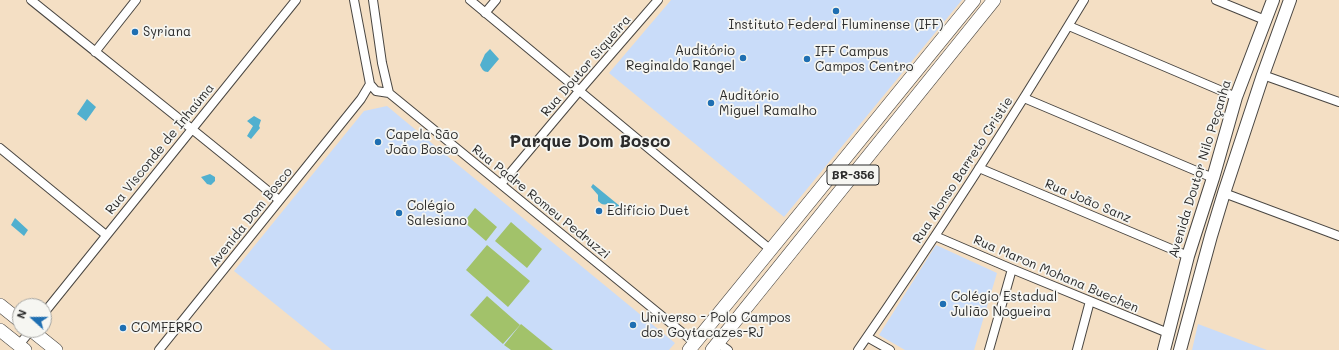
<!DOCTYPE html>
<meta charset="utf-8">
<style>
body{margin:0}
#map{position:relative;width:1339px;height:350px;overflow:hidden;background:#f4dfc4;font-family:Mali,sans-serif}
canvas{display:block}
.north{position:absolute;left:12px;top:298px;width:40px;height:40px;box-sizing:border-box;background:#f6f6f2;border:1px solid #a5a5a2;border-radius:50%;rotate:291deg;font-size:11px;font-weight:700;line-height:16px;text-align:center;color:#2b2b2b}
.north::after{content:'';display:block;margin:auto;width:14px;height:18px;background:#1f6fb2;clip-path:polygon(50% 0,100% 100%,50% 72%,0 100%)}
</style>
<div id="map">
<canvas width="1339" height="350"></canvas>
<div class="north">N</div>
</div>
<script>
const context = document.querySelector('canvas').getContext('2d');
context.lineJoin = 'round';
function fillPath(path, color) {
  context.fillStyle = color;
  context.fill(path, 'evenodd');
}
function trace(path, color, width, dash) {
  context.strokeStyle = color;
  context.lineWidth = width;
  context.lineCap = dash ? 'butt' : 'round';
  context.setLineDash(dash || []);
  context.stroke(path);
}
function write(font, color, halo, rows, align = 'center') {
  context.font = font + ' Mali,sans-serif';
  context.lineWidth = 3.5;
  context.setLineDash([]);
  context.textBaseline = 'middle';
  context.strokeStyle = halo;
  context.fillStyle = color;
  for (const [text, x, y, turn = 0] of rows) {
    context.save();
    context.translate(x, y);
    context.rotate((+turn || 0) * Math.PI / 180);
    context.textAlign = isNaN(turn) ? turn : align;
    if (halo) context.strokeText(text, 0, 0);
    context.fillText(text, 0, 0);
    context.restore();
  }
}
const built = new Path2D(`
 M 671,0 L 962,0 L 784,217 L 609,73 Z
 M 387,106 L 446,155 L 675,343 L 669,350 L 332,350 L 234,271 L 364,111 Z
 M 936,245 L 997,273 L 974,350 L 905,350 L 879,335 Z
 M 1198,324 L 1267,350 L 1192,350 Z`);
const green = new Path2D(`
 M 475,208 L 497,227 L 486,241 L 464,222 Z
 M 511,222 L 542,249 L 527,268 L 495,241 Z
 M 487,245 L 530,281 L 508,307 L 466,270 Z
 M 487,296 L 520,325 L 503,344 L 470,315 Z
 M 521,324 L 553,350 L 511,350 L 504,345 Z`);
const water = new Path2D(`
 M 490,49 L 499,59 L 488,72 C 483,72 482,69 480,65 L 485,54 Z
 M 87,99 L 96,107 L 86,121 L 77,114 Z
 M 254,116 L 261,120 L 259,126 L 260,128 L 251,139 L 247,136 L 253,126 L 247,121 Z
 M 210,174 L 215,177 L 215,181 L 211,185 L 207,184 L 201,177 Z
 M 593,184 L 621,207 L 617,210 L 608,203 C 604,206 601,204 598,201 L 598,195 L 591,187 Z
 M 15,218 L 28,230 L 24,236 L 11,225 Z`);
const street = new Path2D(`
 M 31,0 C 114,67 197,132 279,200
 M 354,0 L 370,84 L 376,91 L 389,93
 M 373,0 L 382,63 L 389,93 L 695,343
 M 470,0 L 771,250
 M 1216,0 L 1265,20
 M 485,13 L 496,0
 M 1069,26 L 1236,97
 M 95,52 L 136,0
 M 1263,75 L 1339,102
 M 1024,98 L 1213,178
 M 0,148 L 106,235
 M 979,168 L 1188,256
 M 501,184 L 580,90 L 658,0
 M 1224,193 L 1339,236
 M 935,236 L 1012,269 L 1168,333
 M 44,313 L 296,0
 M 867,337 L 890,350
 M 718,343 L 728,350
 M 19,345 L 31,330
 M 159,350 L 361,99 L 370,84
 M 858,350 C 937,236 1012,119 1084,0
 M 989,350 L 1012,269
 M 1077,350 L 1090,301`);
const secondary = new Path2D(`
 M 1164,350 L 1188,256 L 1213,178 L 1236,97 L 1273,0
 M 1180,350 L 1211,236 L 1224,193 L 1263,75 L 1290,0`);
const primary = new Path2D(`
 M 0,305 L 20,321
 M 0,330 L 25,350
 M 31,330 L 56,350
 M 689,350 L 974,0
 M 712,350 L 994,0`);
const markers = [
 [836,11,4,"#1f6fb2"],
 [135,32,4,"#1f6fb2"],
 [743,58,4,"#1f6fb2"],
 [807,59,4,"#1f6fb2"],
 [711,103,4,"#1f6fb2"],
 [378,142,4,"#1f6fb2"],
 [599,211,4,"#1f6fb2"],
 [399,213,4,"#1f6fb2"],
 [943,304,4,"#1f6fb2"],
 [633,325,4,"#1f6fb2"],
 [123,328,4,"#1f6fb2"]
];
const shields = [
 [853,175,52]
];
const shieldNames = [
 ["BR-356",853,175]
];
const poiNames = [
 ["Instituto Federal Fluminense (IFF)",836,25,"center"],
 ["Syriana",143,32],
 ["Auditório",735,51,"right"],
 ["Reginaldo Rangel",735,66,"right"],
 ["IFF Campus",815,52],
 ["Campos Centro",815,67],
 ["Auditório",719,96],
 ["Miguel Ramalho",719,111],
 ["Capela São",386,135],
 ["João Bosco",386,150],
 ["Colégio",407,206],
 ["Salesiano",407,221],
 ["Edifício Duet",607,211],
 ["Colégio Estadual",951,297],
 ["Julião Nogueira",951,312],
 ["Universo - Polo Campos",641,318],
 ["dos Goytacazes-RJ",641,333],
 ["COMFERRO",131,328]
];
const streetNames = [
 ["Rua Doutor Siqueira",586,66,-49],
 ["Rua Visconde de Inhaúma",160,149,-51],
 ["Avenida Doutor Nilo Peçanha",1200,169,-73],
 ["Rua Alonso Barreto Cristie",963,170,-57],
 ["Rua João Sanz",1088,201,23],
 ["Rua Padre Romeu Pedruzzi",541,202,39],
 ["Avenida Dom Bosco",251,217,-51],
 ["Rua Maron Mohana Buechen",1056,274,23]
];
const districtNames = [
 ["Parque Dom Bosco",590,142]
];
fillPath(built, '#c9dcf9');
fillPath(green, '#a2c26a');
fillPath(water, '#51b0cf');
trace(street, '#494642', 10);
trace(secondary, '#494642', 14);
trace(primary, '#494642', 14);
trace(street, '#fff', 8);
trace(secondary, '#fff', 12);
trace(primary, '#fff', 13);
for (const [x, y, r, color] of markers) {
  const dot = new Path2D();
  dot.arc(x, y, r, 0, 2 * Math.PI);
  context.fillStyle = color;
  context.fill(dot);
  trace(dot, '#f6f6f2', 1.5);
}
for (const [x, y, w] of shields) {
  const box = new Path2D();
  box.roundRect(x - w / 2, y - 10, w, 20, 3);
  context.fillStyle = '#f6f6f2';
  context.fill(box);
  trace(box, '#2b2b2b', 1);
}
write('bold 12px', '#2b2b2b', null, shieldNames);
write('13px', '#2b2b2b', '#f6f6f2', poiNames, 'left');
write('13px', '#2b2b2b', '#f6f6f2', streetNames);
write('bold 17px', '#2b2b2b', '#f6f6f2', districtNames);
</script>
